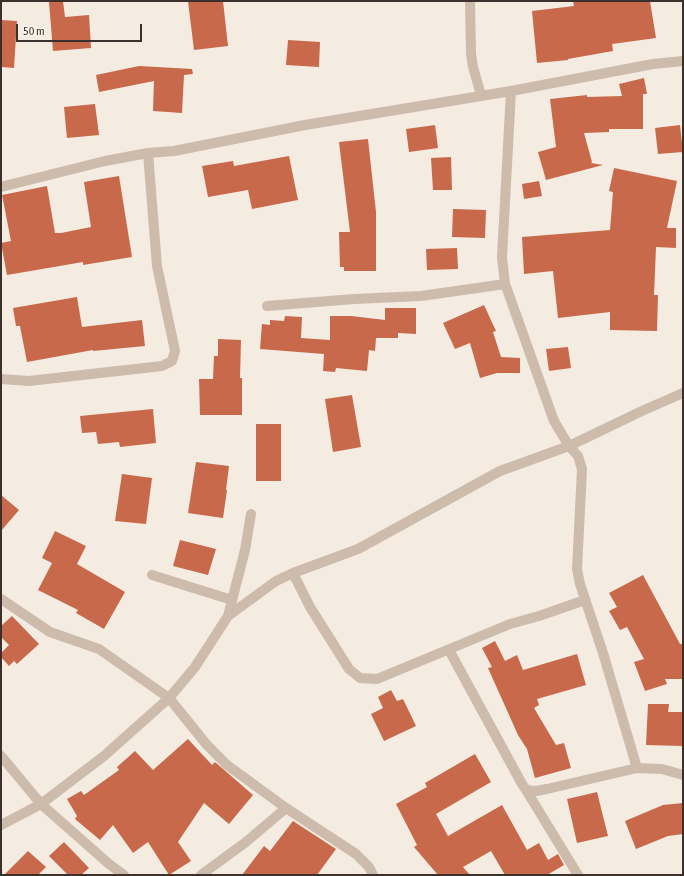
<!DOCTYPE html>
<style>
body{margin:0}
#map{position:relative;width:684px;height:876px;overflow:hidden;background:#f4ebe1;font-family:"Asap Condensed",sans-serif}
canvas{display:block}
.frame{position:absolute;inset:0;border:2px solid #3b302b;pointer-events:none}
.scale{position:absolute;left:16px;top:24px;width:126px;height:18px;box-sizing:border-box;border:2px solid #3b302b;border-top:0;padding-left:5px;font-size:12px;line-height:14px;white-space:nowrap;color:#3b302b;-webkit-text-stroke:3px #fbf5ee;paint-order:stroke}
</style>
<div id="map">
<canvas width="684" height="876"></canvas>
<div class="frame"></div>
<div class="scale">50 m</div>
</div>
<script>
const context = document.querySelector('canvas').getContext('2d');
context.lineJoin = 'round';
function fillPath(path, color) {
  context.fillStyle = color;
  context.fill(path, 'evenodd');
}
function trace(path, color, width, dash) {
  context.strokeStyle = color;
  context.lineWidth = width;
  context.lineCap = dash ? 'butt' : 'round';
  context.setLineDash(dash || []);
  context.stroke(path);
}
const building = new Path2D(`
 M 63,1 L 65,17 L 89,15 L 91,48 L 53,51 L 49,2 Z
 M 188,1 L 223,1 L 228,46 L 194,50 Z
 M 573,1 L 650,1 L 656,38 L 612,44 L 613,51 L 568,59 L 568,60 L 537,63 L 532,11 L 574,6 Z
 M 1,20 L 17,21 L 14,68 L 1,67 Z
 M 288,40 L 320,42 L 319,67 L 286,65 Z
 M 139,66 L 192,69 L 193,74 L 184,75 L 182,113 L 153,111 L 154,81 L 99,92 L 96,75 Z
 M 644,78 L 647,94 L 643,94 L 643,129 L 609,129 L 609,132 L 584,133 L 592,162 L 591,163 L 603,165 L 546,180 L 538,152 L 556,147 L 550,99 L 587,95 L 587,97 L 622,96 L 619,84 Z
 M 95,104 L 99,135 L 67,138 L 64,107 Z
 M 435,125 L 438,148 L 409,152 L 406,129 Z
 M 680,125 L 683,152 L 658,154 L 655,128 Z
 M 368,139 L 376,212 L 376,271 L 344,271 L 344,267 L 340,267 L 339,232 L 350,232 L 339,142 Z
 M 289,156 L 298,200 L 252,209 L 248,190 L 208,197 L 202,166 L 233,161 L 234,166 Z
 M 451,157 L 452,190 L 433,190 L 431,158 Z
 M 614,168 L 677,181 L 667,228 L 676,228 L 676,248 L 656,247 L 654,295 L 658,295 L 657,331 L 610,330 L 610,312 L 558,318 L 553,271 L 524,274 L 522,237 L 610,230 L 613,192 L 609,191 Z
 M 119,176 L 132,257 L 83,265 L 83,262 L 7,275 L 1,243 L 11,241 L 2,195 L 47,186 L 55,233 L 61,233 L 91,227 L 84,182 Z
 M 539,181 L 542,196 L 524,199 L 522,184 Z
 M 453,209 L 486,210 L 485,238 L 452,237 Z
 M 457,248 L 458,269 L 427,270 L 426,249 Z
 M 77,297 L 82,327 L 142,320 L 145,346 L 93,351 L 93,350 L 27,362 L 20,326 L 16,326 L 13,308 Z
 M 484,305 L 496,331 L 493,332 L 501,357 L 520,358 L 520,373 L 497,373 L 480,378 L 470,343 L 455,349 L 443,323 Z
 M 385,308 L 416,308 L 416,334 L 398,333 L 398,338 L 376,338 L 375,351 L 369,350 L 367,371 L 336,368 L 335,372 L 323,371 L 324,354 L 260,349 L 262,324 L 270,325 L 270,320 L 284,321 L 285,316 L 302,317 L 301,338 L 330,340 L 330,316 L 351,316 L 385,320 Z
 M 218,339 L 241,340 L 240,378 L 242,378 L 242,415 L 200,415 L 199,379 L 213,379 L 214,356 L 218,356 Z
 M 568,347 L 571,368 L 549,371 L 546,349 Z
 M 352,395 L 361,447 L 333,452 L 325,399 Z
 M 153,409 L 156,443 L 120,447 L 119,442 L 98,444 L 96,432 L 82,433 L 80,416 Z
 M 256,424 L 281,424 L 281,481 L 256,481 Z
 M 196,462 L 229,466 L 226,490 L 227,490 L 223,518 L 188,513 Z
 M 122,474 L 152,478 L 146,524 L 115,521 Z
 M 1,495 L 19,510 L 1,531 Z
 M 55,531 L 86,546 L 77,564 L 125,592 L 104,629 L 76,613 L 78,610 L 38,590 L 52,563 L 42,558 Z
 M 180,540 L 216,549 L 208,575 L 173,566 Z
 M 643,575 L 680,644 L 683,644 L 683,679 L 665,679 L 667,684 L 645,691 L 634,662 L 644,659 L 627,627 L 620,630 L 609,611 L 617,607 L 609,593 Z
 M 12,616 L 39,644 L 17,664 L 14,661 L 9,666 L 1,657 L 1,653 L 9,645 L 1,637 L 1,626 Z
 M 495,641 L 505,661 L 517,655 L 523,670 L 577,654 L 586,685 L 537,699 L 539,705 L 534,708 L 556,745 L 564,743 L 571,768 L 535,778 L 527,749 L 518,735 L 488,668 L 492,667 L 482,648 Z
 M 391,690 L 397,701 L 403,699 L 416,726 L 384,741 L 371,714 L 383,708 L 378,697 Z
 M 648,704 L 669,704 L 668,712 L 683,712 L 683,746 L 646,745 Z
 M 188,739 L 212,765 L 215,762 L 253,795 L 229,824 L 204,803 L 178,842 L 191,861 L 169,875 L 148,842 L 133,853 L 113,825 L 100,840 L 75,819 L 77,816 L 67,799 L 81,791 L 84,795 L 119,770 L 117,767 L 135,751 L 153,770 Z
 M 475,754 L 491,782 L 436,814 L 448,836 L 502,805 L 527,850 L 539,843 L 548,860 L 558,854 L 564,865 L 547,875 L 505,875 L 491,851 L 463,867 L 470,875 L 438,875 L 414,847 L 417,845 L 396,804 L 427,787 L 425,783 Z
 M 597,792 L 608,836 L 577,843 L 567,799 Z
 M 683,803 L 683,834 L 668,836 L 636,849 L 625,821 L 663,805 Z
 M 293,821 L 336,849 L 317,875 L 242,875 L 264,846 L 270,851 Z
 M 64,842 L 89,868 L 81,875 L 68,875 L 49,856 Z
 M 28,851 L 46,867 L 38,875 L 4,875 Z`);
const minor = new Path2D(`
 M 470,1 L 471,54 L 473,67 L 481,95
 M 511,91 L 502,257 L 505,284 L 508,292 L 549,407 L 554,421 L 569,446 L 578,456 L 582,469 L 577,569 L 580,584 L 603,653 L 637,768
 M 1,187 L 105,161 L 148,153 L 174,151 L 305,125 L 511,91 L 653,64 L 683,61
 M 267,306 L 354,299 L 421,296 L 505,284
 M 1,379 L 29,381 L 162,366 L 172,361 L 175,351 L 157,266 L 148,153
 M 293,573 L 358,549 L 500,471 L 569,446 L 644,410 L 683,393
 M 152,575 L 232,600
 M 1,599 L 50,632 L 99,649 L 169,698 L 207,745 L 227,765 L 286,808 L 356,854 L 369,867 L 373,875
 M 228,616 L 276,581 L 293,573 L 310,607 L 349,669 L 360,678 L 377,679 L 510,624 L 539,616 L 585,600
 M 449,650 L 522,784 L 526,790 L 536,791 L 547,789 L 637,768 L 662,769 L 683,775
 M 1,756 L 41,804 L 109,864 L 124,875
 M 526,790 L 578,875
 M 1,825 L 41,804 L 104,756 L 169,698 L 195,667 L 228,616 L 245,550 L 251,514
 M 201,875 L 246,842 L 286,808`);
fillPath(building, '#c8694b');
trace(minor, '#cdbbac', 10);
</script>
